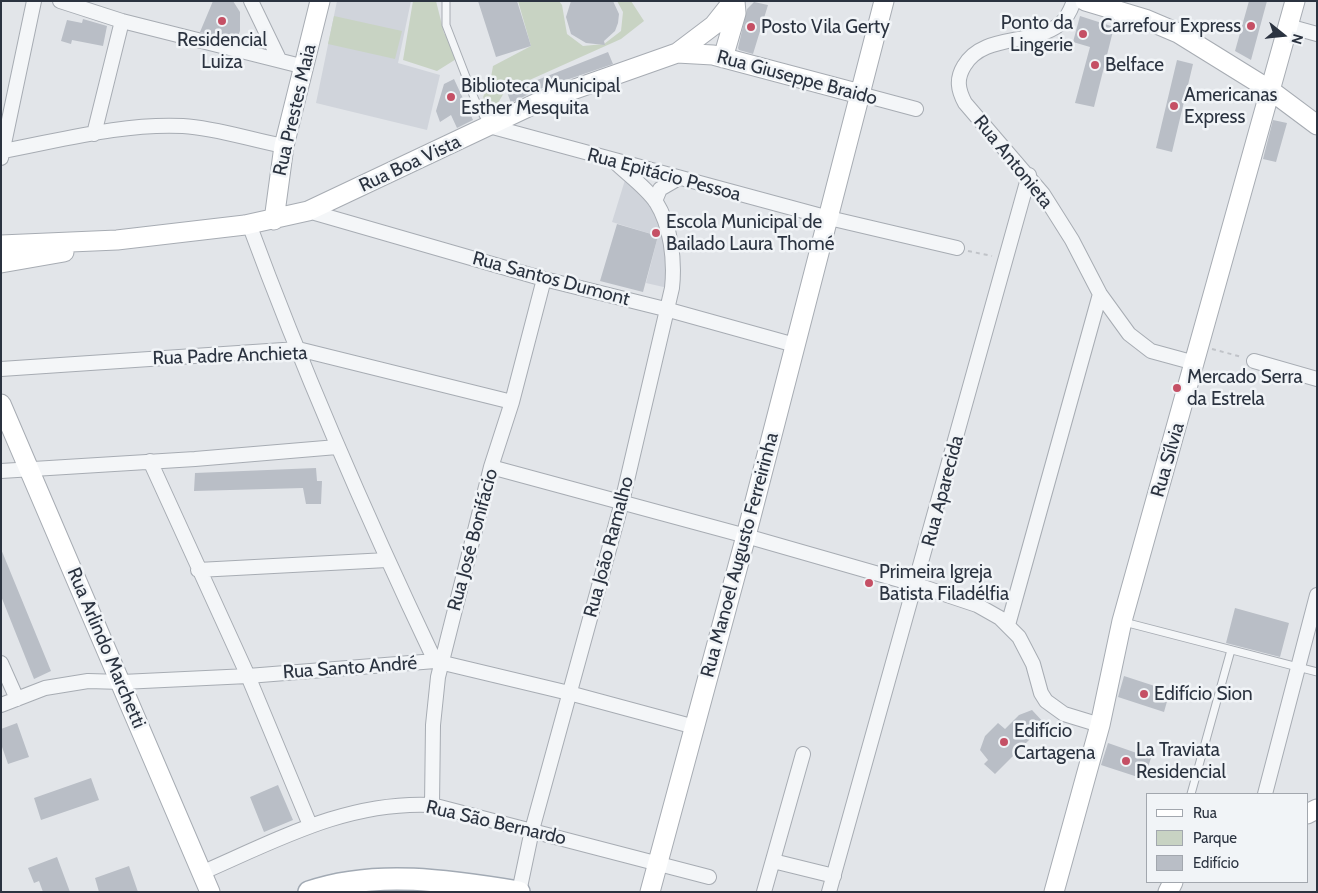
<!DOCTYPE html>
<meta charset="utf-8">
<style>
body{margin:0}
#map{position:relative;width:1318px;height:893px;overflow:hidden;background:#e2e5e9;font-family:Cabin,sans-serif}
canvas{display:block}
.frame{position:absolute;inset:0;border:2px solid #2b3340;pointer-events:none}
.legend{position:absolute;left:1146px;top:793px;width:162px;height:90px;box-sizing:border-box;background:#f1f4f7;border:1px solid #a2a7ae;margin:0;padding:6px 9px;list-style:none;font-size:15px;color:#2b3340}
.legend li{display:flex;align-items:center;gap:10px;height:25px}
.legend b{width:25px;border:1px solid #a2a7ae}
.north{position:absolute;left:1258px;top:10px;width:50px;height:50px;-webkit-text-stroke:4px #f1f4f7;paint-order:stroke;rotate:106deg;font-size:14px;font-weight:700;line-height:20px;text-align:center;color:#2b3340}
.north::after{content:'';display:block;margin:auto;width:18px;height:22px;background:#2b3340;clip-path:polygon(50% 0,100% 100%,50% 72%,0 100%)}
</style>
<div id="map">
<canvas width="1318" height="893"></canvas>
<div class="frame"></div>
<ul class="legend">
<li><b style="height:6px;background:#fff"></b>Rua</li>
<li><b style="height:14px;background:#c8d3c3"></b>Parque</li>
<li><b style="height:14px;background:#b9bec6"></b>Edifício</li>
</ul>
<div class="north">N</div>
</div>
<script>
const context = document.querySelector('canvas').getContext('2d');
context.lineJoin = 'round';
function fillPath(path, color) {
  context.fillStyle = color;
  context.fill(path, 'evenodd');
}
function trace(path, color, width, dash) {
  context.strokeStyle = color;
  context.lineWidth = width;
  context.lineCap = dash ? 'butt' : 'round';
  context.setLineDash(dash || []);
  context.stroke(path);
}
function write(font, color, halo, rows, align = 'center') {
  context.font = font + ' Cabin,sans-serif';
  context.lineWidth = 5;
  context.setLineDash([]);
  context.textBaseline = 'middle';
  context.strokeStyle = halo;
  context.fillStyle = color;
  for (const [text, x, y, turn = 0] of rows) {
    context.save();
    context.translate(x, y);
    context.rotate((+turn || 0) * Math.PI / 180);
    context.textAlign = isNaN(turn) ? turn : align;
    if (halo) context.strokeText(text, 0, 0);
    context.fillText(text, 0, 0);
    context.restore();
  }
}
const built = new Path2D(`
 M 337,1 L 411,1 L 398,63 L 440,75 L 427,130 L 316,103 Z
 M 625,180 L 649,201 L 665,229 L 668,288 L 646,283 L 658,236 L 612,222 Z`);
const green = new Path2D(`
 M 413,1 L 436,1 L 444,33 L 461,56 L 437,71 L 403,60 Z
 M 518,1 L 559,1 L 562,5 L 567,34 L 583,46 L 604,44 L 621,31 L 623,12 L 617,1 L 631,1 L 644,21 L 621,39 L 505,91 L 498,103 L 489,108 L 483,97 L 490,83 L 493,66 L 531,46 Z
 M 334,16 L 402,31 L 395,59 L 328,44 Z`);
const building = new Path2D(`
 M 213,1 L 233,1 L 240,12 L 240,31 L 236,41 L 200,32 Z
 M 478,1 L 517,1 L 531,46 L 496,57 Z
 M 571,1 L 613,1 L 619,14 L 618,23 L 615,31 L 604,41 L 605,45 L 586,43 L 571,34 L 566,17 Z
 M 1249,1 L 1267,1 L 1251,60 L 1235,51 Z
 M 754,2 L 768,5 L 753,54 L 739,50 L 738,48 L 747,9 Z
 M 1080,16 L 1114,27 L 1094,107 L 1075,103 L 1090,47 L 1073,42 Z
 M 83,19 L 107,26 L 103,46 L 72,40 L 71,44 L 61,41 L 67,20 L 82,23 Z
 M 608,52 L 613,64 L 537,90 L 511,103 L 507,92 Z
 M 1177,60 L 1193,64 L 1172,152 L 1156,148 Z
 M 454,79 L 473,120 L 457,128 L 451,115 L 440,122 L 436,111 L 444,84 Z
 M 1273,120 L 1287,123 L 1276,162 L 1263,159 Z
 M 617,224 L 658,236 L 643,292 L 600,281 Z
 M 316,468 L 317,481 L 322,481 L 321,504 L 306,504 L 303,488 L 194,491 L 195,473 Z
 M 1,549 L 51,671 L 34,679 L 1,596 Z
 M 1235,608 L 1289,623 L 1280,657 L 1226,643 Z
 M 1124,676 L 1170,691 L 1164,712 L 1118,697 Z
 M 1032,710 L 1045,724 L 995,774 L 984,764 L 988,760 L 980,750 L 985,736 L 998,723 L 1005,729 L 1019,715 Z
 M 17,723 L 29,757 L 8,764 L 1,744 L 1,729 Z
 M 1108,743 L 1151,758 L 1144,779 L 1101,765 Z
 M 91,778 L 99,800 L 41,820 L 34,798 Z
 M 278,785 L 293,820 L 264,832 L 250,797 Z
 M 57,857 L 70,892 L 43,892 L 39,881 L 34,883 L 28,868 Z
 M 129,866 L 138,892 L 99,892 L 95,878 Z`);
const path = new Path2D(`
 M 968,251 L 992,256
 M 1212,349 L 1242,357`);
const lane = new Path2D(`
 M 446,1 L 446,25 L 475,100 L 488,124
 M 1124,622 L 1317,672
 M 1191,794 L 1231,650`);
const street = new Path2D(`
 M 60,1 L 122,21 L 305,67
 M 251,1 L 279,59
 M 1074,1 C 1071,9 1067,19 1060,24 C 1032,46 983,33 964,66 C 956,79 958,90 965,103 L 1043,194 L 1072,240 L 1100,294 L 1129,334 L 1151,351 L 1195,363
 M 1288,26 L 1317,34
 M 860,94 L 916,109
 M 489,126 L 829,218 L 957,248
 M 94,134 L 122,21
 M 3,151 C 62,140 123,123 183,126 C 217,128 251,140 284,146
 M 1,158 L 34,1
 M 655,201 L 660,189 L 679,178
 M 308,211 L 544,279 L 669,310 L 795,345
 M 249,224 C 304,373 367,518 435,661
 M 1254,361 L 1317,379
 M 1,369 L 298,349 L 512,402
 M 150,461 L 248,676 L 310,825
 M 491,467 L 746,536 L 917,585 L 977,605 L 1000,618 L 1019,637 L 1033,664 L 1041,693 L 1046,701 L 1064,714 L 1100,725
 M 1,471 L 195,459 L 337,447
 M 198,570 L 387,560
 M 1008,625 L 1100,294
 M 1,663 L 17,699
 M 1,705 L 45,688 L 88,681 L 122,682 L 248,676 L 435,661 L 569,693 L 695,727
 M 1265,794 L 1317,595
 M 432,805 L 433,725 L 438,677 L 491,467 L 512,402 L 544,279
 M 773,861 L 834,876
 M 201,873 C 277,840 347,801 432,805 L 709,877
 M 519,892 L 532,830 L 622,502 L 672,288 C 675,260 671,226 656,202 C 646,187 627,174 614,161
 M 764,892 L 803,754
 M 829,892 L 1029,175`);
const secondary = new Path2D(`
 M 1085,1 L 1145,19 L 1178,33 L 1270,90 L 1317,125
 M 677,53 L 713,55 L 860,94
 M 723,58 L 736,13 L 735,1
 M 274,220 L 284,146 L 320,1
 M 1,245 L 117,240 L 245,225 L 308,211 L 541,101 L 677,53 L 714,25 L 733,1
 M 1,263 L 64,252
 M 1,404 L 210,892
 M 1307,814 L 1317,809
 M 650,892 L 746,536 L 884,1
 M 1054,892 L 1100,725 L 1122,621 L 1295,1
 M 1168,892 L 1173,882`);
const primary = new Path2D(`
 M 309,892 C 376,869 451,881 519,892`);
const markers = [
 [222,21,5,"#c55065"],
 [1251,26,5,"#c55065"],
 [751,27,5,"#c55065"],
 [1083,34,5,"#c55065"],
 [1095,65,5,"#c55065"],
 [451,97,5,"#c55065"],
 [1174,106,5,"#c55065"],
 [656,233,5,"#c55065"],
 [1177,388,5,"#c55065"],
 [869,583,5,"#c55065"],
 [1144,694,5,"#c55065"],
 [1004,742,5,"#c55065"],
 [1126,761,5,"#c55065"]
];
const poiNames = [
 ["Ponto da",1073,23,"right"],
 ["Lingerie",1073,45,"right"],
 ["Carrefour Express",1241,26,"right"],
 ["Posto Vila Gerty",761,27],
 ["Residencial",222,40,"center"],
 ["Luiza",222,62,"center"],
 ["Belface",1105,65],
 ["Biblioteca Municipal",461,86],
 ["Esther Mesquita",461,108],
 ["Americanas",1184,95],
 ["Express",1184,117],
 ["Escola Municipal de",666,222],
 ["Bailado Laura Thomé",666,244],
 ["Mercado Serra",1187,377],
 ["da Estrela",1187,399],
 ["Primeira Igreja",879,572],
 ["Batista Filadélfia",879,594],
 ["Edifício Sion",1154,694],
 ["Edifício",1014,731],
 ["Cartagena",1014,753],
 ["La Traviata",1136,750],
 ["Residencial",1136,772]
];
const streetNames = [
 ["Rua Giuseppe Braido",797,78,15],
 ["Rua Prestes Maia",295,110,-77],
 ["Rua Antonieta",1013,162,51],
 ["Rua Boa Vista",410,164,-25],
 ["Rua Epitácio Pessoa",664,175,15],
 ["Rua Santos Dumont",551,279,15],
 ["Rua Padre Anchieta",230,356,-2],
 ["Rua Sílvia",1168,460,-74],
 ["Rua Aparecida",943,491,-75],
 ["Rua José Bonifácio",473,540,-75],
 ["Rua João Ramalho",609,547,-75],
 ["Rua Manoel Augusto Ferreirinha",740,555,-75],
 ["Rua Arlindo Marchetti",106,648,67],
 ["Rua Santo André",350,668,-4],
 ["Rua São Bernardo",496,823,13]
];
fillPath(built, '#d0d4db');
fillPath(green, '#c8d3c3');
fillPath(building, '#b9bec6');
trace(lane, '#a7acb3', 9);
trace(street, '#a7acb3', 16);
trace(secondary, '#a7acb3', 21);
trace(primary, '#a2aab4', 24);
trace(path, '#c0c3c8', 2, [4, 4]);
trace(lane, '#f4f6f8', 7);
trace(street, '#f4f6f8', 14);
trace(secondary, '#fff', 19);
trace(primary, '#fff', 21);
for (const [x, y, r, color] of markers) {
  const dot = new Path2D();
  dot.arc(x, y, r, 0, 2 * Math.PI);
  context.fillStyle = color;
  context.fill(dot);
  trace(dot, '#f1f4f7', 2);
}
write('19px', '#2b3340', '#f1f4f7', poiNames, 'left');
write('19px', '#2b3340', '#f1f4f7', streetNames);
</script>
